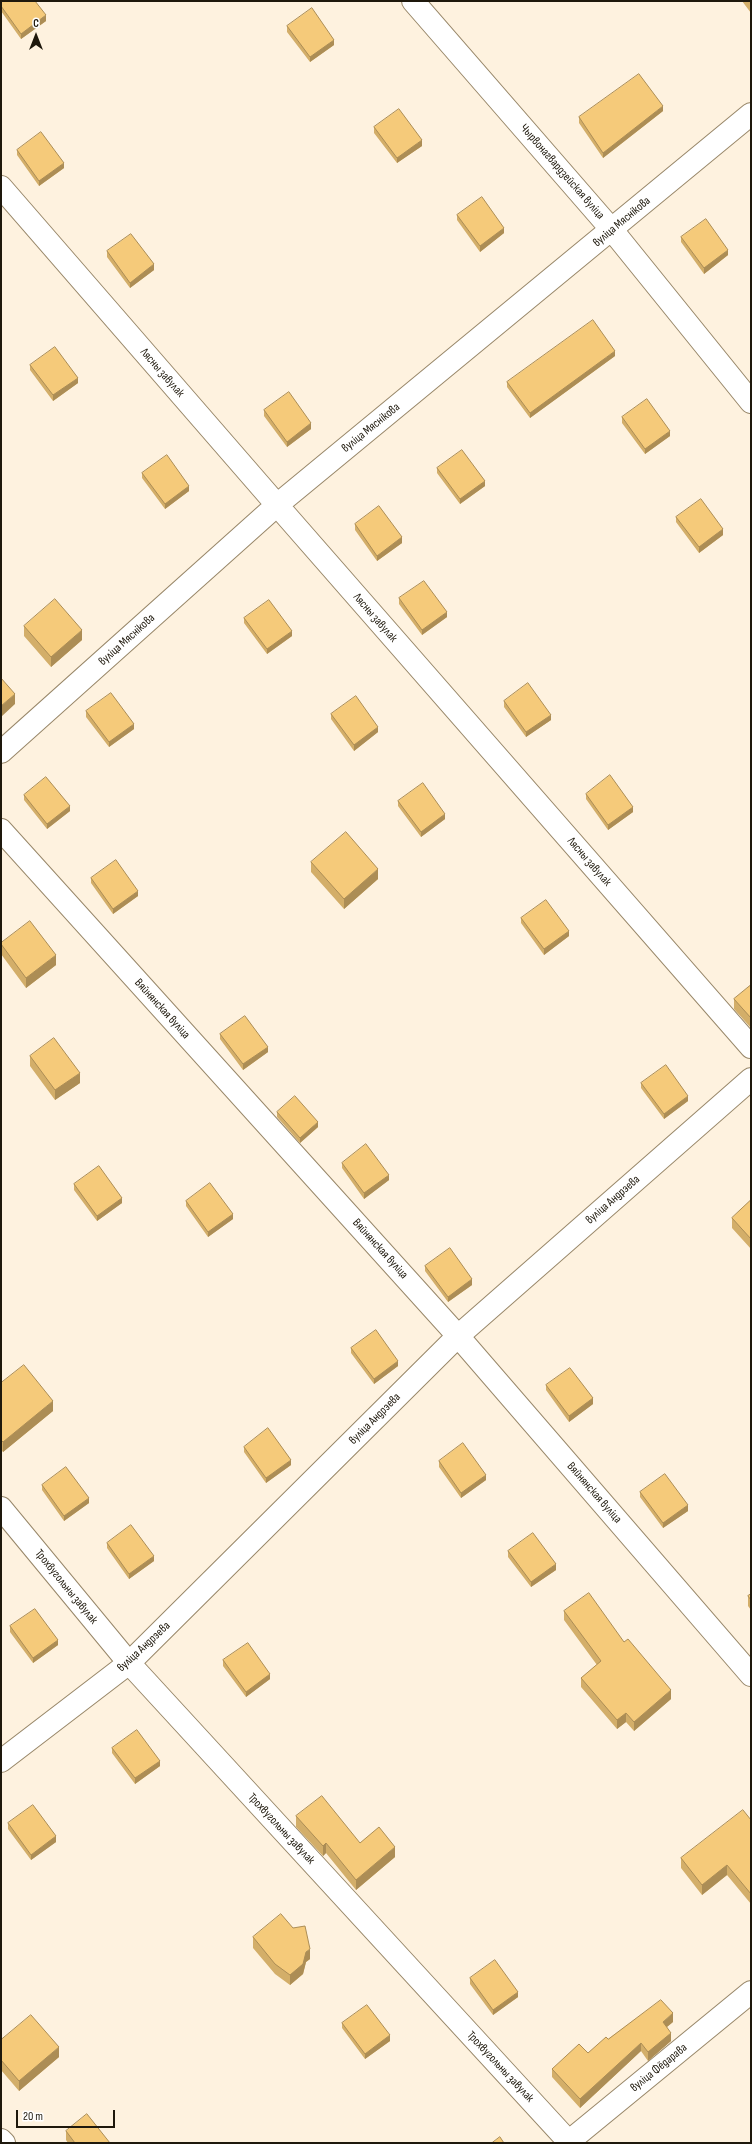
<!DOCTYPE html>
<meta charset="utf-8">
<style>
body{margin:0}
#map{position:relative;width:752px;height:2144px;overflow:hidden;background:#fef2df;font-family:"Sofia Sans Condensed",sans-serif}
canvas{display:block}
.frame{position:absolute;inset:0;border:2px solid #1e180c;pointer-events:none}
.north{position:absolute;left:16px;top:16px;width:40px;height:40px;-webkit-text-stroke:3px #fff;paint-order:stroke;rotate:0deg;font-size:11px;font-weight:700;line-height:16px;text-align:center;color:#1e180c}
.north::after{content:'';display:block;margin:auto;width:14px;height:18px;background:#1e180c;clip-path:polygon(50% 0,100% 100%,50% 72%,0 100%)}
.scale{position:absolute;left:16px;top:2110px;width:99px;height:18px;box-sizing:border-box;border:2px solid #1e180c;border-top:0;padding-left:5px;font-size:12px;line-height:14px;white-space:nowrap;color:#1e180c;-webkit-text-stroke:3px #fff;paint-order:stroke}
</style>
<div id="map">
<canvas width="752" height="2144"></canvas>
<div class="frame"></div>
<div class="north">С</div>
<div class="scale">20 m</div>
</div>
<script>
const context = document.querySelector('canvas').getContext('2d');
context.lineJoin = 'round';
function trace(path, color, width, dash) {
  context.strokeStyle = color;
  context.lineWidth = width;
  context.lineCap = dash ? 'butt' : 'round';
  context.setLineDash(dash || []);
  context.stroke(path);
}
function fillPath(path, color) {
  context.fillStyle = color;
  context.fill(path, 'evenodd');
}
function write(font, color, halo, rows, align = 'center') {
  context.font = font + ' "Sofia Sans Condensed",sans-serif';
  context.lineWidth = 3;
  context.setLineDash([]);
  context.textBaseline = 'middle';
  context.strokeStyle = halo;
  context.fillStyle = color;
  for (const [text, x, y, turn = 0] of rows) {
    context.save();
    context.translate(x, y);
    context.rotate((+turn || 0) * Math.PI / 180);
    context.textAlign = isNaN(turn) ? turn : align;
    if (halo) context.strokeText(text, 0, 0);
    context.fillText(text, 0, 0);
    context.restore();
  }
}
const minor = new Path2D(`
 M 413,1 L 612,230 L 751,402
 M 1,187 L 277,505 L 751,1047
 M 1,752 L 277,505 L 751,114
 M 1,830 L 458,1336 L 751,1675
 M 1,1508 L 129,1663 L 570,2143
 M 1,1761 L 129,1663 L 458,1336 L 751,1079
 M 1,2140 L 4,2143
 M 567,2143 L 751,1992`);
const wall = new Path2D(`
 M 1,1 L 46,21 L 21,39 L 1,11 Z
 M 742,1 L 751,1 L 751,13 Z
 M 287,26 L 334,45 L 310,62 L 287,32 Z
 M 663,111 L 603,158 L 579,123 L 579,117 Z
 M 374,127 L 422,146 L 397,163 L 374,133 Z
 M 17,150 L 64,168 L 39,186 L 17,155 Z
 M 457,215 L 504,233 L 480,252 L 457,220 Z
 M 681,237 L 728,255 L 704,274 L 681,242 Z
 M 107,251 L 154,270 L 130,288 L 107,257 Z
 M 615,356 L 530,418 L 507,387 L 507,382 Z
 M 30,365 L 78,383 L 53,401 L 30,370 Z
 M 264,410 L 311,429 L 287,447 L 264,416 Z
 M 622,417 L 670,436 L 645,454 L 622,423 Z
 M 437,468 L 485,486 L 460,504 L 437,473 Z
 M 142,473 L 189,491 L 165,509 L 142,478 Z
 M 676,517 L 723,535 L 699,553 L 676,522 Z
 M 355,524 L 402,543 L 377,561 L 355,530 Z
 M 399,598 L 447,617 L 422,635 L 399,604 Z
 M 244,618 L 292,636 L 267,654 L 244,623 Z
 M 24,626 L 82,640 L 51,667 L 24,636 Z
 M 504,701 L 551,720 L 526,737 L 504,707 Z
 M 86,711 L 134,729 L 109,747 L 86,717 Z
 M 331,714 L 378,732 L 354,751 L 331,719 Z
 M 586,794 L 633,812 L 608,830 L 586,799 Z
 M 24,795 L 70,811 L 47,829 L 24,800 Z
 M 398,801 L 445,819 L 421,837 L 398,806 Z
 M 311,862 L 378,879 L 344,909 L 311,872 Z
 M 91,878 L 138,896 L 113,914 L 91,883 Z
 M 521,918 L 569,936 L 544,955 L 521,923 Z
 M 1,943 L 56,965 L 26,988 L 1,954 Z
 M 751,985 L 751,1028 L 734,1009 L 734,999 Z
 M 220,1034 L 268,1052 L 243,1070 L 220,1039 Z
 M 30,1056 L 80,1083 L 55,1100 L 30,1066 Z
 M 641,1083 L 688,1101 L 664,1119 L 641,1088 Z
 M 277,1112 L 318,1127 L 300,1143 L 277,1117 Z
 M 342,1163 L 389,1180 L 364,1199 L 342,1168 Z
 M 74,1184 L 122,1203 L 97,1221 L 74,1190 Z
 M 751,1200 L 751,1249 L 732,1228 L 732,1218 Z
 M 186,1201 L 233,1219 L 208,1237 L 186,1206 Z
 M 425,1266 L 472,1285 L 448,1302 L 425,1271 Z
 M 351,1348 L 398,1366 L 374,1384 L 351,1353 Z
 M 1,1383 L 53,1411 L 3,1452 L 1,1450 Z
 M 546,1385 L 593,1404 L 569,1422 L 546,1390 Z
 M 244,1447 L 291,1465 L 266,1483 L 244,1452 Z
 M 439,1461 L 486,1480 L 461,1498 L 439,1467 Z
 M 42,1485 L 89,1503 L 64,1521 L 42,1490 Z
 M 640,1492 L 688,1511 L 663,1528 L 640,1497 Z
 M 107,1543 L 154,1561 L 129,1579 L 107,1548 Z
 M 508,1551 L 556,1570 L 531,1587 L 508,1557 Z
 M 751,1594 L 751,1610 L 748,1606 L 748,1596 Z
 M 564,1611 L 624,1642 L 671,1699 L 634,1731 L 626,1722 L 617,1729 L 581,1687 L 581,1678 L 597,1665 L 564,1620 Z
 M 10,1626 L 58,1645 L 33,1663 L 10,1632 Z
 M 223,1660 L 270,1679 L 246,1697 L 223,1666 Z
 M 112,1748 L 160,1766 L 135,1784 L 112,1753 Z
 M 296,1816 L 360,1843 L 395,1857 L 356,1890 L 326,1853 L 323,1856 L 296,1827 Z
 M 751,1820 L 751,1904 L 727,1875 L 702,1895 L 681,1868 L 681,1858 Z
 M 8,1823 L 56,1842 L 31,1860 L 8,1829 Z
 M 253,1937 L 310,1959 L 306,1962 L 303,1974 L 290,1985 L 275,1974 L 253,1948 Z
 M 470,1978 L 518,1997 L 493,2015 L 470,1984 Z
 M 673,2022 L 667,2027 L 671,2041 L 648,2061 L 641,2051 L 580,2108 L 552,2077 L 552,2069 L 588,2053 L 608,2039 Z
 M 342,2023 L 390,2041 L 365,2059 L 342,2028 Z
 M 1,2040 L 59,2057 L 19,2091 L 1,2070 Z
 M 66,2131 L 110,2143 L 68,2143 L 66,2140 Z`);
const shadedWall = new Path2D(`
 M 46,15 L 46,21 L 21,39 L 21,34 Z
 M 334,40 L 334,45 L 310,62 L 310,57 Z
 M 663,106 L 663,111 L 603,158 L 603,153 Z
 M 422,140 L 422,146 L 397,163 L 397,158 Z
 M 64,163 L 64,168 L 39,186 L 39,181 Z
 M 504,228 L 504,233 L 480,252 L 480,246 Z
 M 728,250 L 728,255 L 704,274 L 704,268 Z
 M 154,264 L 154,270 L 130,288 L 130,283 Z
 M 615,351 L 615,356 L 530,418 L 530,413 Z
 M 78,378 L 78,383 L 53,401 L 53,395 Z
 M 311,423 L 311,429 L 287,447 L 287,442 Z
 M 670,431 L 670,436 L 645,454 L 645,449 Z
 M 485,481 L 485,486 L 460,504 L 460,499 Z
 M 189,486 L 189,491 L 165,509 L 165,504 Z
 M 723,529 L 723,535 L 699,553 L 699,547 Z
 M 402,537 L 402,543 L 377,561 L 377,556 Z
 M 447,612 L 447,617 L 422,635 L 422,630 Z
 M 82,630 L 82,640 L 51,667 L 51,657 Z
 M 292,631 L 292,636 L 267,654 L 267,649 Z
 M 15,694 L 15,704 L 1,717 L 1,706 Z
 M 551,715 L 551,720 L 526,737 L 526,732 Z
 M 134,724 L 134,729 L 109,747 L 109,742 Z
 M 378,727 L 378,732 L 354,751 L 354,745 Z
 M 70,806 L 70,811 L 47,829 L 47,824 Z
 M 633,807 L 633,812 L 608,830 L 608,825 Z
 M 445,814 L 445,819 L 421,837 L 421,832 Z
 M 378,869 L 378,879 L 344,909 L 344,899 Z
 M 138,891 L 138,896 L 113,914 L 113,909 Z
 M 569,931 L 569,936 L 544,955 L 544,949 Z
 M 56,955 L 56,965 L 26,988 L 26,978 Z
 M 268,1047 L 268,1052 L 243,1070 L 243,1064 Z
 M 80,1073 L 80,1083 L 55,1100 L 55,1090 Z
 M 688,1096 L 688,1101 L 664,1119 L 664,1114 Z
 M 318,1122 L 318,1127 L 300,1143 L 300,1138 Z
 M 389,1175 L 389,1180 L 364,1199 L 364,1193 Z
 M 122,1198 L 122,1203 L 97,1221 L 97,1216 Z
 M 233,1214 L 233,1219 L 208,1237 L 208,1232 Z
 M 472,1279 L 472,1285 L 448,1302 L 448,1297 Z
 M 398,1361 L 398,1366 L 374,1384 L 374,1379 Z
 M 593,1398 L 593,1404 L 569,1422 L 569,1416 Z
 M 53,1401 L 53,1411 L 3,1452 L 3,1442 Z
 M 291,1460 L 291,1465 L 266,1483 L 266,1478 Z
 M 486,1475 L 486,1480 L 461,1498 L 461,1493 Z
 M 89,1498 L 89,1503 L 64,1521 L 64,1516 Z
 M 688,1505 L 688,1511 L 663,1528 L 663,1523 Z
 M 154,1556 L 154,1561 L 129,1579 L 129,1574 Z
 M 556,1564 L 556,1570 L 531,1587 L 531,1582 Z
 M 58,1640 L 58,1645 L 33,1663 L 33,1658 Z
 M 270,1674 L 270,1679 L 246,1697 L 246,1692 Z
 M 671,1690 L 671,1699 L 634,1731 L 634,1722 Z
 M 626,1713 L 626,1722 L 617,1729 L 617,1720 Z
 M 160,1761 L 160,1766 L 135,1784 L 135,1778 Z
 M 56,1836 L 56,1842 L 31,1860 L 31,1855 Z
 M 326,1843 L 326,1853 L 323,1856 L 323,1846 Z
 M 395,1847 L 395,1857 L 356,1890 L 356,1880 Z
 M 727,1865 L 727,1875 L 702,1895 L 702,1885 Z
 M 310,1949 L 310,1959 L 306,1962 L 303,1974 L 290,1985 L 290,1975 L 306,1952 Z
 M 518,1992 L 518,1997 L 493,2015 L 493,2010 Z
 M 673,2013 L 673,2022 L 663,2030 L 663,2022 Z
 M 671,2033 L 671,2041 L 648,2061 L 648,2052 Z
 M 390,2035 L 390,2041 L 365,2059 L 365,2054 Z
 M 641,2043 L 641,2051 L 580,2108 L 580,2099 Z
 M 59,2047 L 59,2057 L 19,2091 L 19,2081 Z`);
const building = new Path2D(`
 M 1,1 L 35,1 L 46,15 L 21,34 L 1,6 Z
 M 312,8 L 334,40 L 310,57 L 287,26 Z
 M 639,74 L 663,106 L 603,153 L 579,117 Z
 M 399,109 L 422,140 L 397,158 L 374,127 Z
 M 41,132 L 64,163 L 39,181 L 17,150 Z
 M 482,197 L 504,228 L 480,246 L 457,215 Z
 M 706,219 L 728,250 L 704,268 L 681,237 Z
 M 131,234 L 154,264 L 130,283 L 107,251 Z
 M 593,320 L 615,351 L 530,413 L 507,382 Z
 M 55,347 L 78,378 L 53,395 L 30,365 Z
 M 289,392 L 311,423 L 287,442 L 264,410 Z
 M 647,399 L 670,431 L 645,449 L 622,417 Z
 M 462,450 L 485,481 L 460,499 L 437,468 Z
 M 167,455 L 189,486 L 165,504 L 142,473 Z
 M 701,499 L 723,529 L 699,547 L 676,517 Z
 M 379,506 L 402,537 L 377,556 L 355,524 Z
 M 424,581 L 447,612 L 422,630 L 399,598 Z
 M 55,599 L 82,630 L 51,657 L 24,626 Z
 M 269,600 L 292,631 L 267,649 L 244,618 Z
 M 1,678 L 15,694 L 1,706 Z
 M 528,683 L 551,715 L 526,732 L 504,701 Z
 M 111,693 L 134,724 L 109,742 L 86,711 Z
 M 356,696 L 378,727 L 354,745 L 331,714 Z
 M 610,775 L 633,807 L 608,825 L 586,794 Z
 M 46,777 L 70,806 L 47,824 L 24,795 Z
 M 423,783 L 445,814 L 421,832 L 398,801 Z
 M 346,832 L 378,869 L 344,899 L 311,862 Z
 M 116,860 L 138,891 L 113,909 L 91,878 Z
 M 546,900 L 569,931 L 544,949 L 521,918 Z
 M 30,921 L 56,955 L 26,978 L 1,944 L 1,943 Z
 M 751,985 L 751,1018 L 734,999 Z
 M 245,1016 L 268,1047 L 243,1064 L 220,1034 Z
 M 54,1038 L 80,1073 L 55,1090 L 30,1056 Z
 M 666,1065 L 688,1096 L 664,1114 L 641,1083 Z
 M 295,1096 L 318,1122 L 300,1138 L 277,1112 Z
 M 366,1144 L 389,1175 L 364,1193 L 342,1163 Z
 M 99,1166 L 122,1198 L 97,1216 L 74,1184 Z
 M 210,1183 L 233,1214 L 208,1232 L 186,1201 Z
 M 751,1200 L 751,1239 L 732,1218 Z
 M 450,1248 L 472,1279 L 448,1297 L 425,1266 Z
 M 376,1330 L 398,1361 L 374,1379 L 351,1348 Z
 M 24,1365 L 53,1401 L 3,1442 L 1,1440 L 1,1383 Z
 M 570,1368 L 593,1398 L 569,1416 L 546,1385 Z
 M 268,1428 L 291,1460 L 266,1478 L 244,1447 Z
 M 463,1443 L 486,1475 L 461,1493 L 439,1461 Z
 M 66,1467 L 89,1498 L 64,1516 L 42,1485 Z
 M 665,1474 L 688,1505 L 663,1523 L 640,1492 Z
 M 131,1525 L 154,1556 L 129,1574 L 107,1543 Z
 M 533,1533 L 556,1564 L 531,1582 L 508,1551 Z
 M 589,1593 L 624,1642 L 628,1639 L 671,1690 L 634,1722 L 626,1713 L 617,1720 L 581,1678 L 601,1661 L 564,1611 Z
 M 751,1594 L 751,1600 L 748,1596 Z
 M 35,1609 L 58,1640 L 33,1658 L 10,1626 Z
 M 248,1643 L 270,1674 L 246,1692 L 223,1660 Z
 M 137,1730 L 160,1761 L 135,1778 L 112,1748 Z
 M 322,1796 L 360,1843 L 379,1827 L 395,1847 L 356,1880 L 326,1843 L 323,1846 L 296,1816 Z
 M 33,1805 L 56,1836 L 31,1855 L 8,1823 Z
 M 743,1810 L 751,1820 L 751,1894 L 727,1865 L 702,1885 L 681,1858 Z
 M 281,1914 L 293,1928 L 305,1926 L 310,1949 L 306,1952 L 303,1964 L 290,1975 L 275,1964 L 253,1937 Z
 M 495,1960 L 518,1992 L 493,2010 L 470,1978 Z
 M 661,2000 L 673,2013 L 663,2022 L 671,2033 L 648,2052 L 641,2043 L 580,2099 L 552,2069 L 579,2044 L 588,2053 L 606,2037 L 608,2039 Z
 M 367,2005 L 390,2035 L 365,2054 L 342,2023 Z
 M 31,2015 L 59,2047 L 19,2081 L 1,2060 L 1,2040 Z
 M 87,2114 L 110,2143 L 75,2143 L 66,2131 Z
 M 500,2137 L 504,2143 L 492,2143 Z`);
const streetNames = [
 ["Чырвонагвардзейская вуліца",562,172,49],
 ["вуліца Мяснікова",622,222,-40],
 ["Лясны завулак",162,373,49],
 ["вуліца Мяснікова",371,428,-39],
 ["Лясны завулак",375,618,49],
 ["вуліца Мяснікова",127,640,-42],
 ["Лясны завулак",589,862,49],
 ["Вяйнянская вуліца",162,1009,48],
 ["вуліца Андрэева",613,1200,-41],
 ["Вяйнянская вуліца",380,1249,48],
 ["вуліца Андрэева",375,1419,-45],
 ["Вяйнянская вуліца",594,1493,49],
 ["Трохвугольны завулак",66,1587,51],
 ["вуліца Андрэева",144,1647,-43],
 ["Трохвугольны завулак",281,1829,47],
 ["Трохвугольны завулак",500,2067,47],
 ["вуліца Фёдарава",659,2068,-39]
];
trace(minor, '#988769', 24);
trace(minor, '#fff', 22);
fillPath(wall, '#d3ae69');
fillPath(shadedWall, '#ac8d55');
fillPath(building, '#f5ca7a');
trace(building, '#ac8d55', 1);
write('12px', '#1e180c', '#fff', streetNames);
</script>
